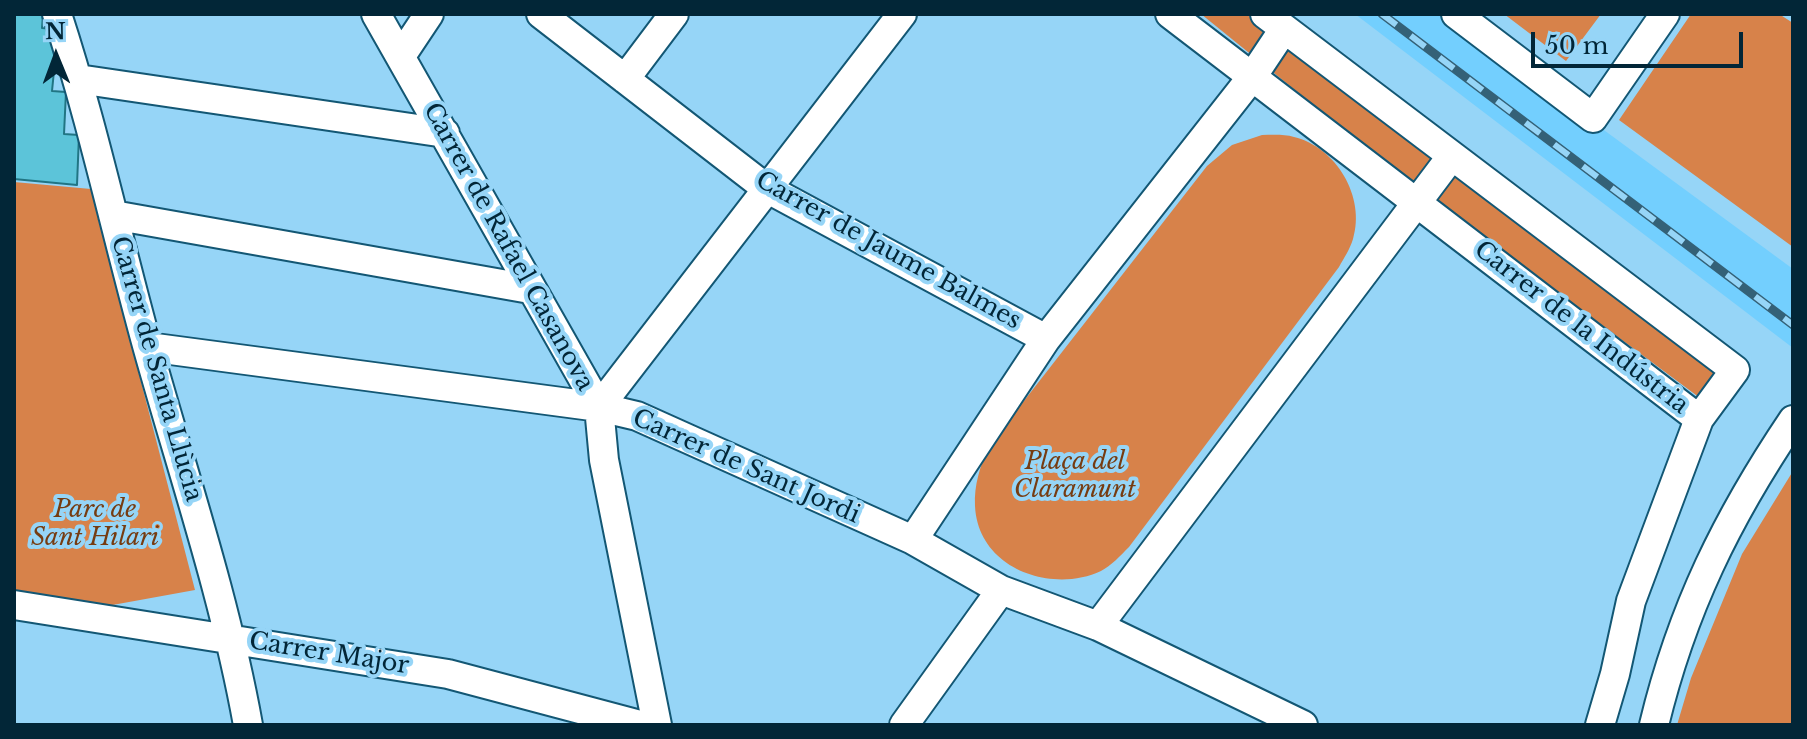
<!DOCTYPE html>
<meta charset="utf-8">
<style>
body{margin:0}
#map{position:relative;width:1807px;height:739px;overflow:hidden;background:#96d5f7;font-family:"Libre Baskerville",serif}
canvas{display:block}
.frame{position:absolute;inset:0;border:16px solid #022637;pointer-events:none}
.north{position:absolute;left:16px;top:16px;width:80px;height:80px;-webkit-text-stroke:6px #96d5f7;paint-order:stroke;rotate:359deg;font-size:22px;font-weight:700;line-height:32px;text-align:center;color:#022637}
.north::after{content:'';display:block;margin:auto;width:28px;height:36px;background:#022637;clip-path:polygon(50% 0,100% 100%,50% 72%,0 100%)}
.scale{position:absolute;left:1531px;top:32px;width:212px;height:36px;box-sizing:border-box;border:4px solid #022637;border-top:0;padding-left:10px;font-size:24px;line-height:28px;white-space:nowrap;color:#022637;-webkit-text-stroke:6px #96d5f7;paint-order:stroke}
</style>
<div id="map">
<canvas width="1807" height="739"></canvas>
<div class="frame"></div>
<div class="north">N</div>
<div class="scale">50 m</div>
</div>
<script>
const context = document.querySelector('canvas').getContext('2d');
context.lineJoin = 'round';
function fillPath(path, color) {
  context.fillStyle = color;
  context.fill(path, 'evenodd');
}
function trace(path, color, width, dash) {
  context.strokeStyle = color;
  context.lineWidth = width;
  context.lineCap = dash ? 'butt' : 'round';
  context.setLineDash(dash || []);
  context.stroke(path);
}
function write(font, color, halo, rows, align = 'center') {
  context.font = font + ' "Libre Baskerville",serif';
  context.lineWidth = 8;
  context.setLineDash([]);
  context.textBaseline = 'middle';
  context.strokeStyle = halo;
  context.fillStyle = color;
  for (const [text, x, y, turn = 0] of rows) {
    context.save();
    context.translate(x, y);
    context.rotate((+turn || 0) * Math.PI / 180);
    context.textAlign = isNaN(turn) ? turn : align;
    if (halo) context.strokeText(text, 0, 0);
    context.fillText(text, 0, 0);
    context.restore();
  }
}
const built = new Path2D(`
 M 1355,14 L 1446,14 L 1793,269 L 1793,348 Z`);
const green = new Path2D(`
 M 1201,14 L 1246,14 L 1721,371 L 1700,398 L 1400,175 Z
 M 1504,14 L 1601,14 L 1566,61 Z
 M 1691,14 L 1779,14 L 1793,23 L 1793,247 L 1619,120 Z
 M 1262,135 C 1272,135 1284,134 1294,137 C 1336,147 1366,197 1353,239 C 1350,249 1344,258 1339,267 L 1129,547 C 1121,555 1111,566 1101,571 C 1052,594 978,569 975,506 C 974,484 980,468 988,447 L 1207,166 L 1232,145 Z
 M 14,182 L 91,189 L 195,590 L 107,606 L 14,594 Z
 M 1793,471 L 1793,725 L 1677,725 L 1691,678 L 1742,554 Z`);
const building = new Path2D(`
 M 14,14 L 43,14 L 42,28 L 53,29 L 57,41 L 52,91 L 66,92 L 64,134 L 79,135 L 77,185 L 14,179 Z`);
const minor = new Path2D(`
 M 57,14 C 93,124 117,237 148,349 C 183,474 225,597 248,725
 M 376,14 L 599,407 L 604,460 L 657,725
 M 541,14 L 766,188 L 1046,339
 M 1170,14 L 1699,419 L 1735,370 L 1265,14
 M 1456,14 L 1593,118 L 1665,14
 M 401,56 L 429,14
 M 78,79 L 445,133
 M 625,79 L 674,14
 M 113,215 L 530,289
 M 148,347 L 599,407 L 637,416 L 913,540 L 1001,590 L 1098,626 L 1303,725
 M 599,407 L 902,14
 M 913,540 L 1046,339 L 1252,77 L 1284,29
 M 14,605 L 448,674 L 640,725
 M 1098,626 L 1451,157
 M 904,725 L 1001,590
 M 1600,725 L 1615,674 L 1631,601 L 1699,419
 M 1654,725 C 1682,609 1727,518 1793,420`);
const rail = new Path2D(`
 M 1382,14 L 1793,325`);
const streetNames = [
 ["Carrer de Rafael Casanova",508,247,61],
 ["Carrer de Jaume Balmes",888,251,29],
 ["Carrer de la Indústria",1581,328,38],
 ["Carrer de Santa Llùcia",156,369,74],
 ["Carrer de Sant Jordi",746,467,24],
 ["Carrer Major",329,654,9]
];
const parkNames = [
 ["Plaça del",1075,462],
 ["Claramunt",1075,490],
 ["Parc de",95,510],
 ["Sant Hilari",95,538]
];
fillPath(built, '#73cffe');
fillPath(green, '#d7824a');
fillPath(building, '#5cc4d9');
trace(building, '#217584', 2);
trace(minor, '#135774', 32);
trace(minor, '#fff', 28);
trace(rail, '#346177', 9);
trace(rail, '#96d5f7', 6, [18]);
write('24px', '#022637', '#96d5f7', streetNames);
write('italic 24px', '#763c11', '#96d5f7', parkNames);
</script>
